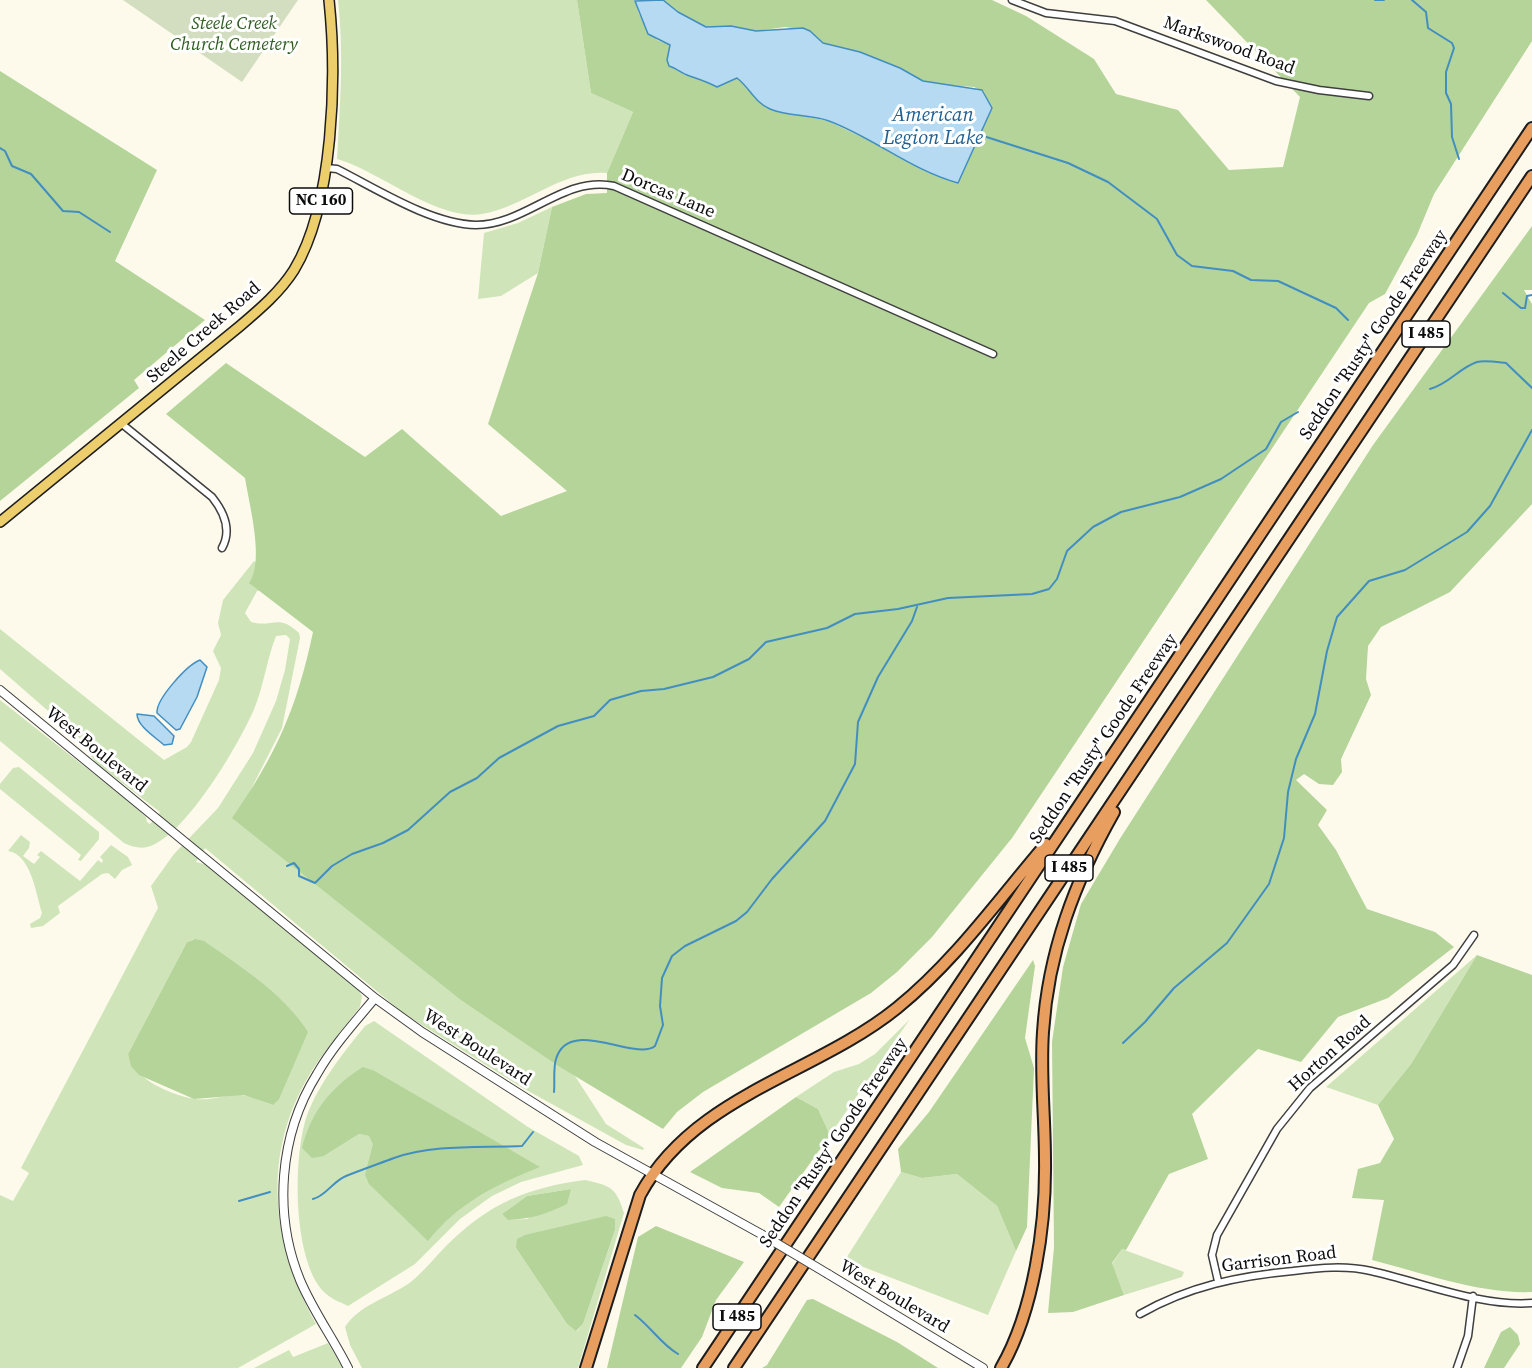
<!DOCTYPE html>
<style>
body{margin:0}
canvas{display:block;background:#fdfaec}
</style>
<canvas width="1532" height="1368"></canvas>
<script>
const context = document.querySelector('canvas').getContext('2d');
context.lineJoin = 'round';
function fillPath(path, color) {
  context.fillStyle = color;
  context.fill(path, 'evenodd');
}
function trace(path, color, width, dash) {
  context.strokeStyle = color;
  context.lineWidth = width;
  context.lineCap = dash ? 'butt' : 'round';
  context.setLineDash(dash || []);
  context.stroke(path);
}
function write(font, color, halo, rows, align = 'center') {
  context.font = font + ' "Source Serif 4",serif';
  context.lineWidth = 6;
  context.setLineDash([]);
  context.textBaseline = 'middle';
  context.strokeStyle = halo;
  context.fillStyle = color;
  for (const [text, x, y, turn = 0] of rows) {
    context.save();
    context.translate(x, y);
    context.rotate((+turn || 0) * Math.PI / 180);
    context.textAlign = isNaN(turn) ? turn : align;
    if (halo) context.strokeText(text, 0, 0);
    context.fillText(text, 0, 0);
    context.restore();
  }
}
const green = new Path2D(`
 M 338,0 L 577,0 L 591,93 L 633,112 L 607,173 C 562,169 525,207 482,214 C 436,221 380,171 337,159 C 340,106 344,53 338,0 Z
 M 552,207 L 538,273 L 501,296 L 478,299 L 484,233 L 518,223 Z
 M 254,561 L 301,584 L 257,591 L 245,613 L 251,622 C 273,628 278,613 299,633 L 300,638 L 282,728 L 238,815 L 575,1076 L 606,1124 L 644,1148 L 643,1150 L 626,1145 L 521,1087 L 403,1013 L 205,848 L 196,862 L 204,864 L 220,875 L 357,988 L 362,996 L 360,1007 C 344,1028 327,1047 313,1069 C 260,1153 271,1240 316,1324 L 238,1368 L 0,1368 L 0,1195 L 13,1201 L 29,1173 L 21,1168 L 158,908 L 151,886 L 174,854 L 218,808 L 253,753 L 276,701 L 285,670 L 290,639 L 286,635 L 276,636 C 267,659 264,684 255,707 C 240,743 190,827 155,844 C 144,850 135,848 124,843 L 0,741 L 0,700 L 127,800 L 146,817 L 147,822 L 150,824 L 160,812 L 96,763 L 78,737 L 0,669 L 0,629 L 164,760 L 187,747 L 191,742 L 219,680 L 221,668 L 213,651 L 221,635 L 218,623 L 223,600 ZM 194,939 L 273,1105 C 262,1102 252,1096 241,1095 C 226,1094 211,1101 195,1099 C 170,1095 134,1079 128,1054 L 187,942 Z
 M 19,767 L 99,832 L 99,839 L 81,861 L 78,860 L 81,855 L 0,789 L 0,784 L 13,768 Z
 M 21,835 L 30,842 L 29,848 L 23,856 L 34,864 L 40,857 L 37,855 L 41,851 L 80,881 L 98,860 L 102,863 L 103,860 L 100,857 L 111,845 L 128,857 L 132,865 L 122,870 L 115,879 L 108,873 L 102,874 L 58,906 L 60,913 L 43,926 L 31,928 L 30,924 L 40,918 L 42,913 C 36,894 31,854 8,851 Z
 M 1477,955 L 1411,1064 L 1378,1105 L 1326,1087 Z
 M 910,1019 L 830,1135 L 818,1109 L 796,1097 L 834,1072 L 859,1064 L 875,1054 Z
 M 374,1021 L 528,1127 L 579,1156 L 583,1165 L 521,1182 L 492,1196 L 460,1219 L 415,1264 L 348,1306 C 340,1302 331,1299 324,1292 C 292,1260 292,1150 309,1110 C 322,1079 344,1052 365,1026 ZM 375,1071 L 539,1167 C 496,1185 458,1203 428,1240 L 370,1136 L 359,1134 L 324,1156 Z
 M 901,1172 L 922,1178 L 957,1174 L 997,1206 L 1016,1251 L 988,1315 L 845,1260 Z
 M 585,1180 C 611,1186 616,1187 624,1213 L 578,1368 L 362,1368 L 350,1345 L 345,1327 C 358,1306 387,1298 408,1284 C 423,1273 434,1258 447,1245 C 490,1203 526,1188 585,1180 ZM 571,1189 L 527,1219 L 509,1220 L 502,1214 L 527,1196 ZM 615,1219 L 615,1230 L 583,1324 L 577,1331 L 567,1324 L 516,1248 Z
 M 1122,1249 L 1184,1272 L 1182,1277 L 1124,1295 L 1112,1264 Z
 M 328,1343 L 343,1368 L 254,1368 L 289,1350 L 293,1357 Z`);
const forest = new Path2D(`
 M 577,0 L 635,0 L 639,14 L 657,40 L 670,45 L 667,60 L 685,75 L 699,77 L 717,87 L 737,78 L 746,84 L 755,99 L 789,113 L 828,121 L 958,183 L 991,108 L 984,92 L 974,87 L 933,84 L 923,81 L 900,68 L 860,52 L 823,43 L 810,31 L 785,27 L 756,31 L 731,26 L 706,27 L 678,12 L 663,0 L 992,0 L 1026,16 L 1094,59 L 1116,94 L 1178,110 L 1229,170 L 1283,167 L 1300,97 L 1206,0 L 1532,0 L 1532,41 L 1434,194 L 1417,235 L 1385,294 L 1369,303 L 1012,838 L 932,937 L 897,972 L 871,993 L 703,1092 L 677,1112 L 663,1129 L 560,1067 L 461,1000 L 232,818 C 276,755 297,708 313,632 L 249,583 C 265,562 249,504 245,478 L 166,414 L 226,363 L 365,457 L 402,429 L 501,516 L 567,491 L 488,424 L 538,273 L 552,207 L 586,194 L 607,193 L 607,173 L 633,112 L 591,93 Z
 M 0,71 L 157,170 L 115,261 L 205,320 L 134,380 L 139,388 L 0,501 Z
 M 1532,226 L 1532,290 L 1524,290 L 1532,304 L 1532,504 L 1450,592 L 1381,627 L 1368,646 L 1366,679 L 1371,695 L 1341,759 L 1342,772 L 1333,785 L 1319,784 L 1304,774 L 1296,780 L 1327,810 L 1318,825 L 1336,850 L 1367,909 L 1435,932 L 1454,947 L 1388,998 L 1338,1017 L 1301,1062 L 1258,1049 L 1192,1114 L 1208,1159 L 1169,1174 L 1126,1250 L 1122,1249 L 1112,1263 L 1124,1295 L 1073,1312 L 1048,1313 L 1054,1247 L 1052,1042 L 1063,967 L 1081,904 L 1121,837 L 1373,445 Z
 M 195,939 L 204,941 C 241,967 284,994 308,1032 L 279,1099 L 273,1105 L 244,1095 L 194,1099 L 139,1075 L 131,1066 L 128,1054 L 187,942 Z
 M 1477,955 L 1532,975 L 1532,1292 C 1479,1294 1423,1273 1372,1260 L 1384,1200 L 1352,1198 L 1358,1169 L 1380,1163 L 1394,1139 L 1378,1105 L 1411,1064 Z
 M 1033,960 L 1035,966 L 1025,1038 L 1034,1068 L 1027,1227 L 1016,1251 L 997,1206 L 957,1174 L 922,1178 L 901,1172 L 898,1149 L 929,1112 Z
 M 363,1067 L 375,1071 L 540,1167 C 496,1185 458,1203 428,1241 L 369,1184 L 365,1175 L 373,1144 L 369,1136 L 359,1134 L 324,1156 L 312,1158 L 302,1148 C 311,1112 331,1087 363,1067 Z
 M 796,1097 L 818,1109 L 830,1135 L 779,1207 L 759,1193 L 722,1188 L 690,1172 Z
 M 571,1189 L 567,1204 C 547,1214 530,1219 508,1220 L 502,1214 L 527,1196 Z
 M 606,1216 L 615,1219 L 615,1230 L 583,1324 L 576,1331 L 567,1324 L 516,1248 L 517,1239 L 525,1235 Z
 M 656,1226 L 744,1262 L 716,1300 L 702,1337 L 681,1368 L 607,1368 L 638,1237 Z
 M 813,1299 L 897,1342 L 938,1368 L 762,1368 L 767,1365 L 807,1300 Z
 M 1510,1327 L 1518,1335 L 1520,1344 L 1504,1368 L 1484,1368 L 1501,1332 Z`);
const cemetery = new Path2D(`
 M 123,0 L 298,0 L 242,82 Z`);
const water = new Path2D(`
 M 663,0 L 678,12 L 706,27 L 731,26 L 756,31 L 803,28 L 810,31 L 823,43 L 860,52 L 900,68 L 923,81 L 982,90 L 992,108 L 958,183 C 911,170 874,138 829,121 C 810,114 789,117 770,109 C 754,102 750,88 737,78 L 717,87 C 706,81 698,79 687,75 C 681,73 676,68 669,66 L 667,60 L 670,45 L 648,34 L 635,1 Z
 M 200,660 L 207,667 L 197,697 L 180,729 L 176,730 L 157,713 C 156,699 187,665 200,660 Z
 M 137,714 L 154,716 L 174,736 L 172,744 L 164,745 C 155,737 137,726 137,714 Z`);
const stream = new Path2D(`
 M 1375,0 L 1384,0
 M 1412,0 L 1426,12 L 1428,28 L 1452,43 L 1454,48 L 1446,72 L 1446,93 L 1451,104 L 1452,137 L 1459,159
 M 977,134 L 1068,163 L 1108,182 L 1157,219 L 1177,255 L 1192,266 L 1233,271 L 1251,280 L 1278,281 L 1336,308 L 1348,320
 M 0,148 L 5,151 L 12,166 L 31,174 L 63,211 L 79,212 L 110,232
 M 1503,293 L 1521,308 L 1525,308 L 1527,296 L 1532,295
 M 1430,389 C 1449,384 1459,368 1477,362 C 1485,360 1497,362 1506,363 L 1532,388
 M 287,866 L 294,863 L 299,869 L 299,876 L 315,883 L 332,866 L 352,854 L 383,843 L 408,830 L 450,792 L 477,778 L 499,758 L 558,726 L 594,716 L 610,700 L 641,691 L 664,689 L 713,677 L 749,659 L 766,642 L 827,628 L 855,614 L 898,609 L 948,598 L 1032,594 L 1049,589 L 1057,579 L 1067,551 L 1093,527 L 1121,512 L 1180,497 L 1221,479 L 1266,449 L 1281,422 L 1298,412
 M 1123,1043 L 1145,1022 L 1174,988 L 1227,943 L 1269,884 L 1284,838 L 1288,792 L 1296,759 L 1315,714 L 1327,651 L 1337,617 L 1369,581 L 1405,570 L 1467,532 L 1490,506 L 1532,430
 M 554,1092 C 555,1082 553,1069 556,1059 C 569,1016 635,1062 655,1046 L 663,1025 L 660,1006 L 662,978 L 672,956 L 685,946 L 736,921 L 747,912 L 772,879 L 825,821 L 855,764 L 858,722 L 878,677 L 912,621 L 917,607
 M 313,1199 C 326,1196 333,1181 346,1176 C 361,1170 378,1164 394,1158 C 434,1144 480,1148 522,1146 L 533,1132
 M 239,1201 L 270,1192
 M 635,1315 C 651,1327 661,1344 678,1354`);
const minor = new Path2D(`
 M 1012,0 L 1046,13 L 1115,21 L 1276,81 L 1319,90 L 1369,96
 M 326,168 L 337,169 C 377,189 431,224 476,225 C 526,225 564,175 614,186 L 993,354
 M 122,424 L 212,497 C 224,512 232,530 222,548
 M 1218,1281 L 1212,1255 L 1217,1235 L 1277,1129 L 1310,1088 L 1453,965 L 1474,935
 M 1140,1314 C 1189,1286 1239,1276 1293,1271 C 1319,1268 1345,1265 1371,1271 C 1421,1282 1481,1307 1532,1303
 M 1457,1368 L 1468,1336 L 1473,1296`);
const tertiary = new Path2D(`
 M 0,690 L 375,998 L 422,1032 L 595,1142 L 761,1234
 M 828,1274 L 983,1368
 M 348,1368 C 333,1338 313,1311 300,1280 C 273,1214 279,1135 317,1074 C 333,1046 355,1022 375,998`);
const primary = new Path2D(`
 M 0,522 L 240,326 C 260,309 280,292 294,270 C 334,204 337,76 329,0`);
const motorway = new Path2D(`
 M 586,1368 L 640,1195 C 694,1095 814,1075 897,1008 C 955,961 998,900 1046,844
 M 703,1368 L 1532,128
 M 734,1368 L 1532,176
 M 1001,1368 C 1034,1311 1046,1224 1045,1160 C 1045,1117 1040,1075 1043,1032 C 1048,952 1075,881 1114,812`);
const tertiaryBridge = new Path2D(`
 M 761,1234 L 828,1274`);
const shields = [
 [321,201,63],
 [1426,334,48],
 [1069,868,48],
 [737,1317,48]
];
const shieldNames = [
 ["NC 160",321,201],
 ["I 485",1426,334],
 ["I 485",1069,868],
 ["I 485",737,1317]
];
const parkNames = [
 ["Steele Creek",234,24],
 ["Church Cemetery",234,45]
];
const streetNames = [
 ["Markswood Road",1229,46,20],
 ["Dorcas Lane",668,194,23],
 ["Steele Creek Road",204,333,-41],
 ["Seddon \"Rusty\" Goode Freeway",1374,335,-56],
 ["Seddon \"Rusty\" Goode Freeway",1104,739,-56],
 ["West Boulevard",96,750,39],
 ["West Boulevard",477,1048,33],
 ["Horton Road",1330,1054,-42],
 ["Seddon \"Rusty\" Goode Freeway",834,1143,-56],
 ["Garrison Road",1279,1260,-7],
 ["West Boulevard",894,1297,31]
];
const waterNames = [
 ["American",933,116],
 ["Legion Lake",933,139]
];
fillPath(green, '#cfe5b9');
fillPath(forest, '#b4d499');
fillPath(cemetery, '#d3ddbf');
fillPath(water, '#b5daf1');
trace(water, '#428ec1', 1.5);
trace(stream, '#428ec1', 2);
trace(minor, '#3f3f3f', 9);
trace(tertiary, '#3f3f3f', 10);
trace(primary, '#1d1d1d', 12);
trace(motorway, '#1d1d1d', 14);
trace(minor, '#fff', 6);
trace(tertiary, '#fff', 8);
trace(primary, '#edce6c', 9);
trace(motorway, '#e89e5f', 10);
trace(tertiaryBridge, '#3f3f3f', 10, []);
trace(tertiaryBridge, '#fff', 8);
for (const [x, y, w] of shields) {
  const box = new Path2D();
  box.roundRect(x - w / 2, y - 13, w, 26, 4.5);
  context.fillStyle = '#fff';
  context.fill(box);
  trace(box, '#0c0c0c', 1.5);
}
write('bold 16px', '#0c0c0c', null, shieldNames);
write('italic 18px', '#2e5d22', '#fff', parkNames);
write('18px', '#0c0c0c', '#fff', streetNames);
write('italic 20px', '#206092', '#fff', waterNames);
</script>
